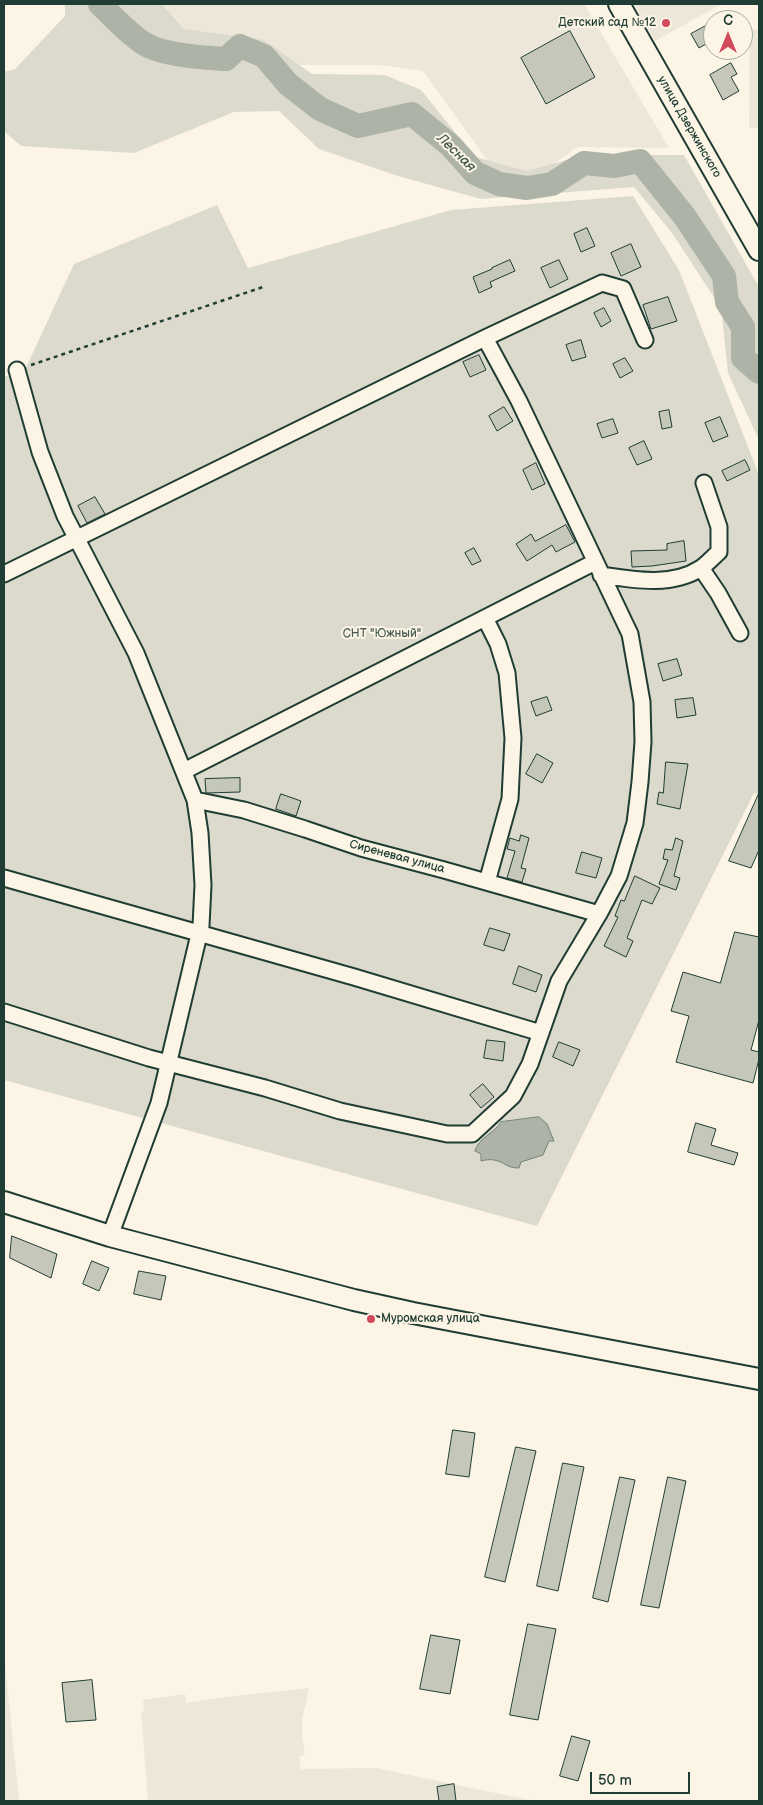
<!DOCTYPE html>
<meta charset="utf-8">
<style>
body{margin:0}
#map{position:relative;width:763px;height:1805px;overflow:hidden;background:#fcf5e5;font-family:"Balsamiq Sans",sans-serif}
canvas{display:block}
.frame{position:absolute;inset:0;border:5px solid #1f3d34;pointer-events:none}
.north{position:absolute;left:703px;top:10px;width:50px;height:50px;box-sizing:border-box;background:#fcf5e5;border:1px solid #a4ab9e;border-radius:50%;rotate:0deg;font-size:14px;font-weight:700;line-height:20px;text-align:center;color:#1f3d34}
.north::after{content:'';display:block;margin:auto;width:18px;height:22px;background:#d1495b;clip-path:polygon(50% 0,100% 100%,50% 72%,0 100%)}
.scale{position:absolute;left:590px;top:1772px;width:100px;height:22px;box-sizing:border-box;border:2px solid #1f3d34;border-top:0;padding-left:6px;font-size:15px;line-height:18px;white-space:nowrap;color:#1f3d34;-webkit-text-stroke:4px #fcf5e5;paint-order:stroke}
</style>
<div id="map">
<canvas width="763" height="1805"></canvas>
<div class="frame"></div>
<div class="north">С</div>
<div class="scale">50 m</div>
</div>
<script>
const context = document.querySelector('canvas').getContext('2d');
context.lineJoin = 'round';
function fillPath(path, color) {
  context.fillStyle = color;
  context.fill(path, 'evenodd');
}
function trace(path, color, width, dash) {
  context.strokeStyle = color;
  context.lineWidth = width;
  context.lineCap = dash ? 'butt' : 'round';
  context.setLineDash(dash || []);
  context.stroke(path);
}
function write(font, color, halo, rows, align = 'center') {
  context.font = font + ' "Balsamiq Sans",sans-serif';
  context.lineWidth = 4;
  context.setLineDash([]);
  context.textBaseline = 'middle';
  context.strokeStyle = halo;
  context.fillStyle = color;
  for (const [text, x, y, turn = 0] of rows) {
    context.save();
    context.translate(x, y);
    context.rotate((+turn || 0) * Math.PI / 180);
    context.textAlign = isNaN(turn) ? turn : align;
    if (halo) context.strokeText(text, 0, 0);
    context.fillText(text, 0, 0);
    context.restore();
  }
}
const built = new Path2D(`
 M 125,4 L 584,4 L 669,148 L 577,147 L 533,179 L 501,179 L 423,71 L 379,65 L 286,65 L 192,56 Z
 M 634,4 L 722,4 L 655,41 Z
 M 750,29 L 759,30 L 759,128 L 749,128 Z
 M 4,1654 L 19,1801 L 4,1801 Z
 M 309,1688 L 302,1720 L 302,1736 L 305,1754 L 299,1757 L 301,1769 L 376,1768 L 534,1801 L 148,1801 L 141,1712 L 144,1711 L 143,1700 L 185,1694 L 186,1703 L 225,1697 Z`);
const green = new Path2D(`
 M 65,4 L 161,4 L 184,29 L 264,40 L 312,74 L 385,75 L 421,90 L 475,157 L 527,171 L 584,155 L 684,155 L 759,287 L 759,440 L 728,373 L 721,308 L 672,233 L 634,187 L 481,199 L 398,176 L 319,149 L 279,111 L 234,112 L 134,153 L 21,146 L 4,131 L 4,72 L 15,69 L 65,16 Z
 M 633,196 L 679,270 L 759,475 L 759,794 L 754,793 L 537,1226 L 4,1080 L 4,377 L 24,372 L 74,264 L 217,205 L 248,268 L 451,210 Z`);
const water = new Path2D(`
 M 539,1117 L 547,1124 L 554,1141 L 549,1141 L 543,1155 L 521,1162 L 519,1168 C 505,1168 506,1162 494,1160 C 490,1159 485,1160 481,1161 L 481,1154 L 475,1151 C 478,1138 495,1133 501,1122 Z`);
const river = new Path2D(`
 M 100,4 C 113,17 127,32 143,43 C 161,55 205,58 226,59 L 240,46 L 264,56 L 288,84 L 320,109 L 358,126 L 412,114 L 451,146 L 475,173 L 499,184 L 527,188 L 552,184 L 584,163 L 614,166 L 640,161 L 685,217 L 724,276 L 727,302 L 743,327 L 743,358 L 759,372`);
const building = new Path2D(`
 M 713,22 L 713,40 L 699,48 L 691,34 Z
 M 570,31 L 595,77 L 546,104 L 521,58 Z
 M 731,63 L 737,74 L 731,77 L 739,91 L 723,100 L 710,75 Z
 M 587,228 L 595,246 L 581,252 L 574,234 Z
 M 631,244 L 641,267 L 621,276 L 611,253 Z
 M 510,260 L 515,271 L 490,282 L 492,287 L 479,293 L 473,277 L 492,269 L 492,268 Z
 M 559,260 L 568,279 L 550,288 L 541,268 Z
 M 668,297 L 677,321 L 651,329 L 643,305 Z
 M 604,308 L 611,321 L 601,327 L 594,313 Z
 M 581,340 L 586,357 L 572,361 L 566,345 Z
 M 479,355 L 486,370 L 470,377 L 463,362 Z
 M 625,358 L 633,371 L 620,378 L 613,364 Z
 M 504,407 L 513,421 L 497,431 L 489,416 Z
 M 669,410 L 672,427 L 662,429 L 659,412 Z
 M 720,417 L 728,436 L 713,442 L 705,423 Z
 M 613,419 L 618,433 L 602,438 L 597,424 Z
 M 644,441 L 652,459 L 637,465 L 629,448 Z
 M 745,460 L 750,470 L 727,481 L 722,471 Z
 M 536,463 L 545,484 L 532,490 L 523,470 Z
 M 95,497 L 105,514 L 87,523 L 78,506 Z
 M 566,525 L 575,542 L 556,552 L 552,545 L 527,561 L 516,544 L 531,534 L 535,541 Z
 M 684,541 L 686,561 L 652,566 L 632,567 L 631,551 L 667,550 L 667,544 Z
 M 474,548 L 481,561 L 472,565 L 465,553 Z
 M 677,659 L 682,675 L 663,681 L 658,664 Z
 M 547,697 L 552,710 L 536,716 L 531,702 Z
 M 693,698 L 696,715 L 677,718 L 675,700 Z
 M 537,754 L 553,763 L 542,783 L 526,774 Z
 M 666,762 L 688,764 L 680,809 L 657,804 L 659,792 L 663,793 Z
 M 240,778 L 240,792 L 206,793 L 205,779 Z
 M 759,793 L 759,850 L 751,868 L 729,861 Z
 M 281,794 L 301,801 L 296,816 L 276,809 Z
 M 521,835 L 529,838 L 521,868 L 526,869 L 522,882 L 507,878 L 515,851 L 507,849 L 510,838 L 519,841 Z
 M 676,838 L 683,841 L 674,876 L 680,878 L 676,890 L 659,884 L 668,860 L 663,859 L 665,849 L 672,850 Z
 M 582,852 L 602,858 L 596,878 L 576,873 Z
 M 635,876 L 660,888 L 652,904 L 642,900 L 627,938 L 633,941 L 626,957 L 604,946 L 618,917 L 615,916 L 621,900 L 624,901 Z
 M 490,928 L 510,934 L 504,951 L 484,945 Z
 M 735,932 L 759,937 L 759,1020 L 751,1050 L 759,1052 L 759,1059 L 753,1083 L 676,1062 L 689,1016 L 671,1011 L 683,972 L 720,983 Z
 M 519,966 L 542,975 L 536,992 L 513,984 Z
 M 487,1040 L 505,1042 L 503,1061 L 484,1058 Z
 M 559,1042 L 580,1050 L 573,1066 L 553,1057 Z
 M 483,1084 L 494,1097 L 481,1108 L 470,1095 Z
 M 696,1123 L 716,1129 L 711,1145 L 738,1153 L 734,1165 L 688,1152 Z
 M 12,1236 L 57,1254 L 51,1278 L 10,1258 Z
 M 92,1261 L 109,1268 L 99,1291 L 83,1284 Z
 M 139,1271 L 166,1276 L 161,1300 L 134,1294 Z
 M 453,1430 L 475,1433 L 469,1477 L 446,1474 Z
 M 516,1447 L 536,1451 L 505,1582 L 485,1577 Z
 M 563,1463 L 584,1467 L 558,1591 L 537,1586 Z
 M 620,1477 L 635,1480 L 608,1602 L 593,1598 Z
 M 668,1477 L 686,1481 L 659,1608 L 641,1605 Z
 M 528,1624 L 556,1629 L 538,1720 L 510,1715 Z
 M 431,1635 L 460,1640 L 450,1694 L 420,1689 Z
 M 92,1680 L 96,1720 L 66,1722 L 62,1683 Z
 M 572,1736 L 590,1741 L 578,1781 L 560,1776 Z
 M 454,1784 L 456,1801 L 439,1801 L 437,1787 Z`);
const path = new Path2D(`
 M 31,365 L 266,286`);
const minor = new Path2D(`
 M 17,370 L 40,452 L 65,516 L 136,653 L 195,800 L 200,833 L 203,885 L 201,926 L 159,1103 L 110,1236
 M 701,568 L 718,593 L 740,633
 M 4,574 L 485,338 L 602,283 L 623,289 L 645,340
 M 601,575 C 634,580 672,587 701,568 C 707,564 713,557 719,552 L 719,527 L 704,483
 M 485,618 L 498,644 L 507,673 L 513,738 L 510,799 L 487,882
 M 184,771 L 595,562
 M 195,800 L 244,810 L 305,829 L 361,848 L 444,870 L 599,914
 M 4,878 L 354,977 L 541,1033
 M 4,1012 L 149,1058 L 265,1088 L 340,1111 L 447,1134 L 472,1134 L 513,1096 L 530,1064 L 559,981 L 599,914 L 619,876 L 635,823 L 640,782 L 643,742 L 642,702 L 630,634 L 519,401 L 485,338`);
const major = new Path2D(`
 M 619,4 L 759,250
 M 4,1202 L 110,1236 L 354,1300 L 413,1313 L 759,1379`);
const markers = [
 [666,23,5,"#d1495b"],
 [371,1319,5,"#d1495b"]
];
const poiNames = [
 ["Детский сад №12",656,23],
 ["Муромская улица",381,1319,"left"]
];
const streetNames = [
 ["улица Дзержинского",689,127,60],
 ["Сиреневая улица",397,857,15]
];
const parkNames = [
 ["СНТ \"Южный\"",382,634]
];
const waterNames = [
 ["Лесная",456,153,44]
];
fillPath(built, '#ece7d8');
fillPath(green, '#dcdacc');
fillPath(water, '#aeb3a7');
trace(water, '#758479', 1);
trace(river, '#aeb3a7', 24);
fillPath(building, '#c5c7b9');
trace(building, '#1f3d34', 1);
trace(minor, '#1f3d34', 19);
trace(major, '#1f3d34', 24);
trace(path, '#1f3d34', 2.5, [4, 4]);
trace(minor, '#fcf5e5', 15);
trace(major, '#fcf5e5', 20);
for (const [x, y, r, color] of markers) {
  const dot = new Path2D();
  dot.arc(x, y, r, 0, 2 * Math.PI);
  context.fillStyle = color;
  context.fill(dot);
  trace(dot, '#fcf5e5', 2);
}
write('12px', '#1f3d34', '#fcf5e5', poiNames, 'right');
write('12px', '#1f3d34', '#fcf5e5', streetNames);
write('12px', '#455c52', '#fcf5e5', parkNames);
write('italic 14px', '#435a51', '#fcf5e5', waterNames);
</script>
